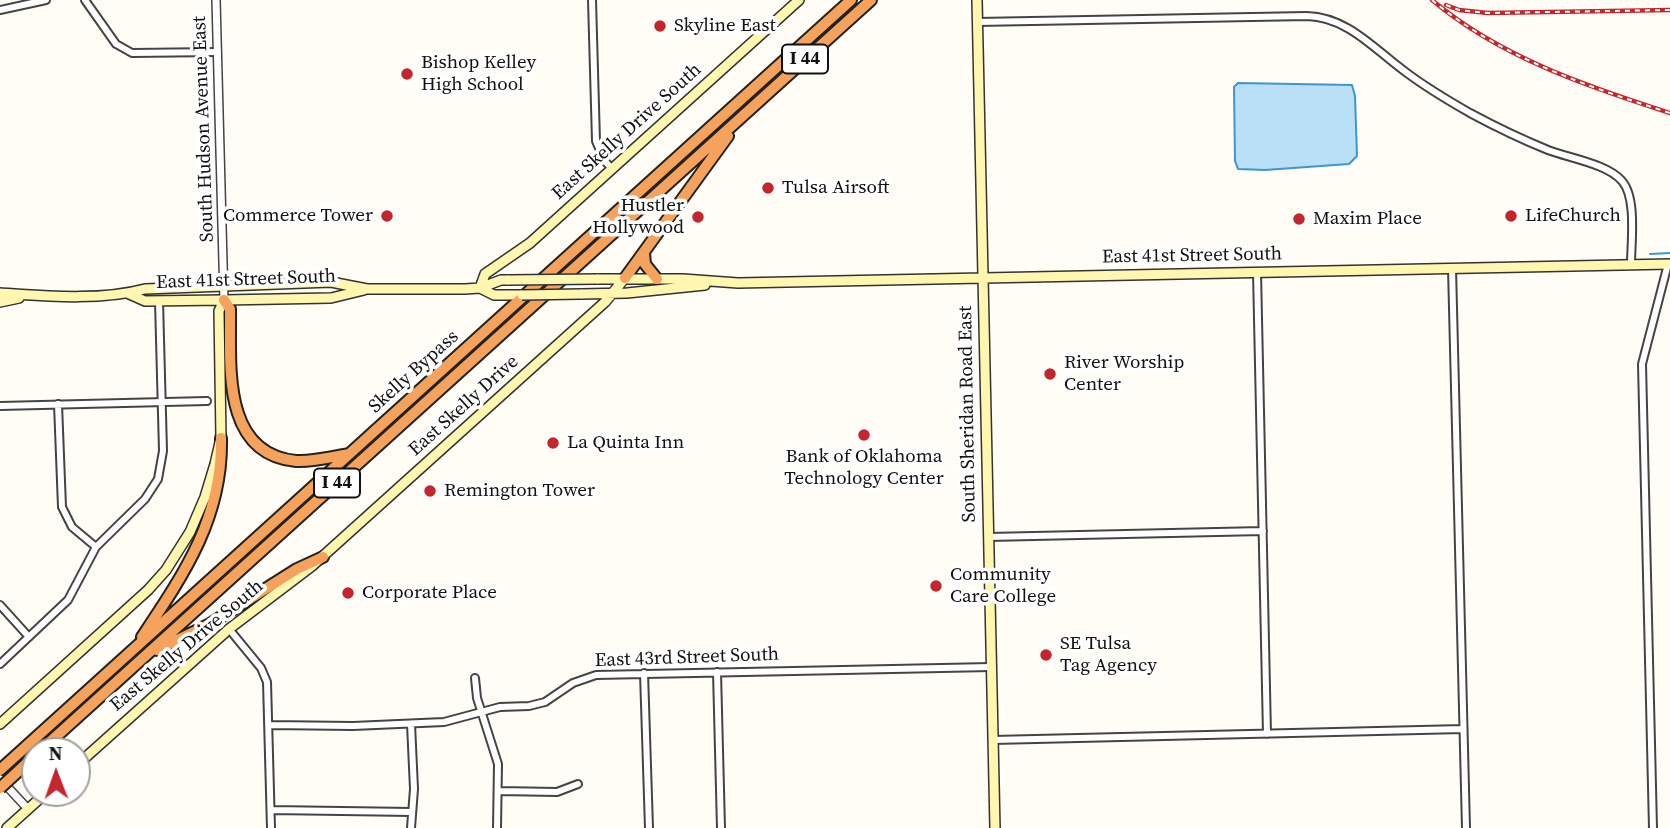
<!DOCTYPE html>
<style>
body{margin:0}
#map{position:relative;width:1670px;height:828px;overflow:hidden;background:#fffdf5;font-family:"Source Serif 4",serif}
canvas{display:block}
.north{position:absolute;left:21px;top:737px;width:70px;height:70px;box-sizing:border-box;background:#fff;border:2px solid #a0a0a0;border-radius:50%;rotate:359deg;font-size:19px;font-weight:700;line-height:28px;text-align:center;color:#111}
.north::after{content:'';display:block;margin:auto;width:24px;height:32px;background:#c4262e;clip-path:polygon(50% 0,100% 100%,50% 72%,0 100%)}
</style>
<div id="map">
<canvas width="1670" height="828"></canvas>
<div class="north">N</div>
</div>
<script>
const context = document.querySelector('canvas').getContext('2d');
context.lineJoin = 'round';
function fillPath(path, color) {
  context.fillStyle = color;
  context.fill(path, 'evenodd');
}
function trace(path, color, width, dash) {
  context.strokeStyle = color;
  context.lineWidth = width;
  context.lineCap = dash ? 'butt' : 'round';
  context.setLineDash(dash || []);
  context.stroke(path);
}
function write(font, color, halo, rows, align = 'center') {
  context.font = font + ' "Source Serif 4",serif';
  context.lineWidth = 7;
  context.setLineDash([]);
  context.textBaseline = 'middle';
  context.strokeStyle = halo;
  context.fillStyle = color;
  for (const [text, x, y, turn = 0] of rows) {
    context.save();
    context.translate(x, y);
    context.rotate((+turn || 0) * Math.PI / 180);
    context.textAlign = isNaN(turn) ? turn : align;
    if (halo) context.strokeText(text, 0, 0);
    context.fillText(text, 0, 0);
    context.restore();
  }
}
const water = new Path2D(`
 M 1238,83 L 1352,85 L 1355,96 L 1357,156 L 1349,164 L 1265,170 L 1238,169 L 1235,161 L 1234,87 Z`);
const stream = new Path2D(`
 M 1650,254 L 1670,253`);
const minor = new Path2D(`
 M 85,0 L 116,44 L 132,53 L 217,52
 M 592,0 L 596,141 L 604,160 L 612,169
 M 0,10 L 46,0
 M 977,22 L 1307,16 C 1348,17 1375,50 1407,73 C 1427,88 1449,101 1470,113 C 1496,127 1521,139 1548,150 C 1569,158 1608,164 1622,181 C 1637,198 1631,242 1631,265
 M 1452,268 L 1466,828
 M 1257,272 L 1267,734
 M 58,404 L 62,507 L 72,527 L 96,547
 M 0,406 L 207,401
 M 988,537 L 1263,531
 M 0,605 L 29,637
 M 229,629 L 261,668 L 267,682 L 271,828
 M 0,664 L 68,600 L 96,547 L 145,499 L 158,479 L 163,451 L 159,301
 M 717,672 L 721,828
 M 644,673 L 649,828
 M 475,678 L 477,698 L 498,764 L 497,828
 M 411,724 L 414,789 L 411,828
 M 269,725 L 353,726 L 444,722 L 500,707 L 529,706 L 545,702 L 573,683 L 596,675 L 991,667
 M 993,740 L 1463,729
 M 499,791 L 557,792 L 578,784
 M 271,810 L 412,812
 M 1653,828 L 1642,364 L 1668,264`);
const tertiary = new Path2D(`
 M 216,0 L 224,300
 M 0,779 L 28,809`);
const secondary = new Path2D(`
 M 977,0 L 995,828
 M 597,279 L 683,279 L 738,283 L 1670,264
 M 480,288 L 485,274 L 530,243 L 799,0
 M 480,288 L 494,295 L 522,295
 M 0,293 C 46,296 100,301 145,289 L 331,282 L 367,289 L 465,289 L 480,288 L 501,280 L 509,280
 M 127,293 L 145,301 L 224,300 L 331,298 L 364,290
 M 581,294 L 627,293 L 705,285
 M 0,302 L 19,298
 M 0,724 L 148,590 L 166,570 L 190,532 L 205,497 L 215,464 L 221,438 L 219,311 L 224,300
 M 77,765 L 229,629 L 312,566 L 605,302 L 625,278
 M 7,828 L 46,793`);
const motorway = new Path2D(`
 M 644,253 L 645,264 L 657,279
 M 625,278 L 728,136
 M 224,300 L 230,309 C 231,362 220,454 296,461 C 313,462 332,457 349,454
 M 142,637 C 184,574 223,517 221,438
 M 157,650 L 210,624 L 297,569 L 323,557
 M 40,751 L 871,0
 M 26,764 L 35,756
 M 0,770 L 851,0`);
const rail = new Path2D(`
 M 1432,0 C 1500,57 1586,86 1670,113
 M 1446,5 L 1459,10 L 1488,13 L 1670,10`);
const secondaryBridge = new Path2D(`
 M 509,280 L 597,279
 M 522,295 L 581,294`);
const motorwayBridge = new Path2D(`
 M 0,788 L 26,764`);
const markers = [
 [660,26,7,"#c4262e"],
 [407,74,7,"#c4262e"],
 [768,188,7,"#c4262e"],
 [387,216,7,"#c4262e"],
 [1511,216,7,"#c4262e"],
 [698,217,7,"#c4262e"],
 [1299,219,7,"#c4262e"],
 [1050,374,7,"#c4262e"],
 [864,435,7,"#c4262e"],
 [553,443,7,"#c4262e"],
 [430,491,7,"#c4262e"],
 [936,586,7,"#c4262e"],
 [348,593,7,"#c4262e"],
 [1046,655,7,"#c4262e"]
];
const shields = [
 [805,59,46],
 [337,483,46]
];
const shieldNames = [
 ["I 44",805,59],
 ["I 44",337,483]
];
const poiNames = [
 ["Skyline East",674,26],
 ["Bishop Kelley",421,63],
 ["High School",421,85],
 ["Tulsa Airsoft",782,188],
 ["Hustler",684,206,"right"],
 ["Hollywood",684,228,"right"],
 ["Commerce Tower",373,216,"right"],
 ["LifeChurch",1525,216],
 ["Maxim Place",1313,219],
 ["River Worship",1064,363],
 ["Center",1064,385],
 ["La Quinta Inn",567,443],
 ["Bank of Oklahoma",864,457,"center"],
 ["Technology Center",864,479,"center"],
 ["Remington Tower",444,491],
 ["Community",950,575],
 ["Care College",950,597],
 ["Corporate Place",362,593],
 ["SE Tulsa",1060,644],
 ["Tag Agency",1060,666]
];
const streetNames = [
 ["South Hudson Avenue East",204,129,-92],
 ["East Skelly Drive South",627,132,-42],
 ["East 41st Street South",1192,256,-1],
 ["East 41st Street South",246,280,-2],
 ["Skelly Bypass",414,372,-42],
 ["East Skelly Drive",464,406,-42],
 ["South Sheridan Road East",968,414,-91],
 ["East Skelly Drive South",187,646,-40],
 ["East 43rd Street South",687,658,-2]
];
fillPath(water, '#b9e0f7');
trace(water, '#3f96cf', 2);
trace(stream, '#3f96cf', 2);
trace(minor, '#444', 10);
trace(tertiary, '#444', 10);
trace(secondary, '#333', 12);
trace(motorway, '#222', 14);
trace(minor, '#fff', 6);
trace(tertiary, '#fff', 7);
trace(secondary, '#fff6b0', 9);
trace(motorway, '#f5a25d', 10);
trace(rail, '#c4262e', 4.5);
trace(rail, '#fff', 2, [5]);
trace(secondaryBridge, '#333', 12, []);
trace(motorwayBridge, '#222', 14, []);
trace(secondaryBridge, '#fff6b0', 9);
trace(motorwayBridge, '#f5a25d', 10);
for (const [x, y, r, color] of markers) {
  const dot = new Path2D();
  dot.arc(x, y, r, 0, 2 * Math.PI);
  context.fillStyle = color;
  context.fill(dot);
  trace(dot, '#fff', 2.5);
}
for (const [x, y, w] of shields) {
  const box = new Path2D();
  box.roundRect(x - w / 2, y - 14.5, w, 29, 5);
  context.fillStyle = '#fff';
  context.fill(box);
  trace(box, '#111', 2);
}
write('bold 18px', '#111', null, shieldNames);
write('19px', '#111', '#fff', poiNames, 'left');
write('19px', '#111', '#fff', streetNames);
</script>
